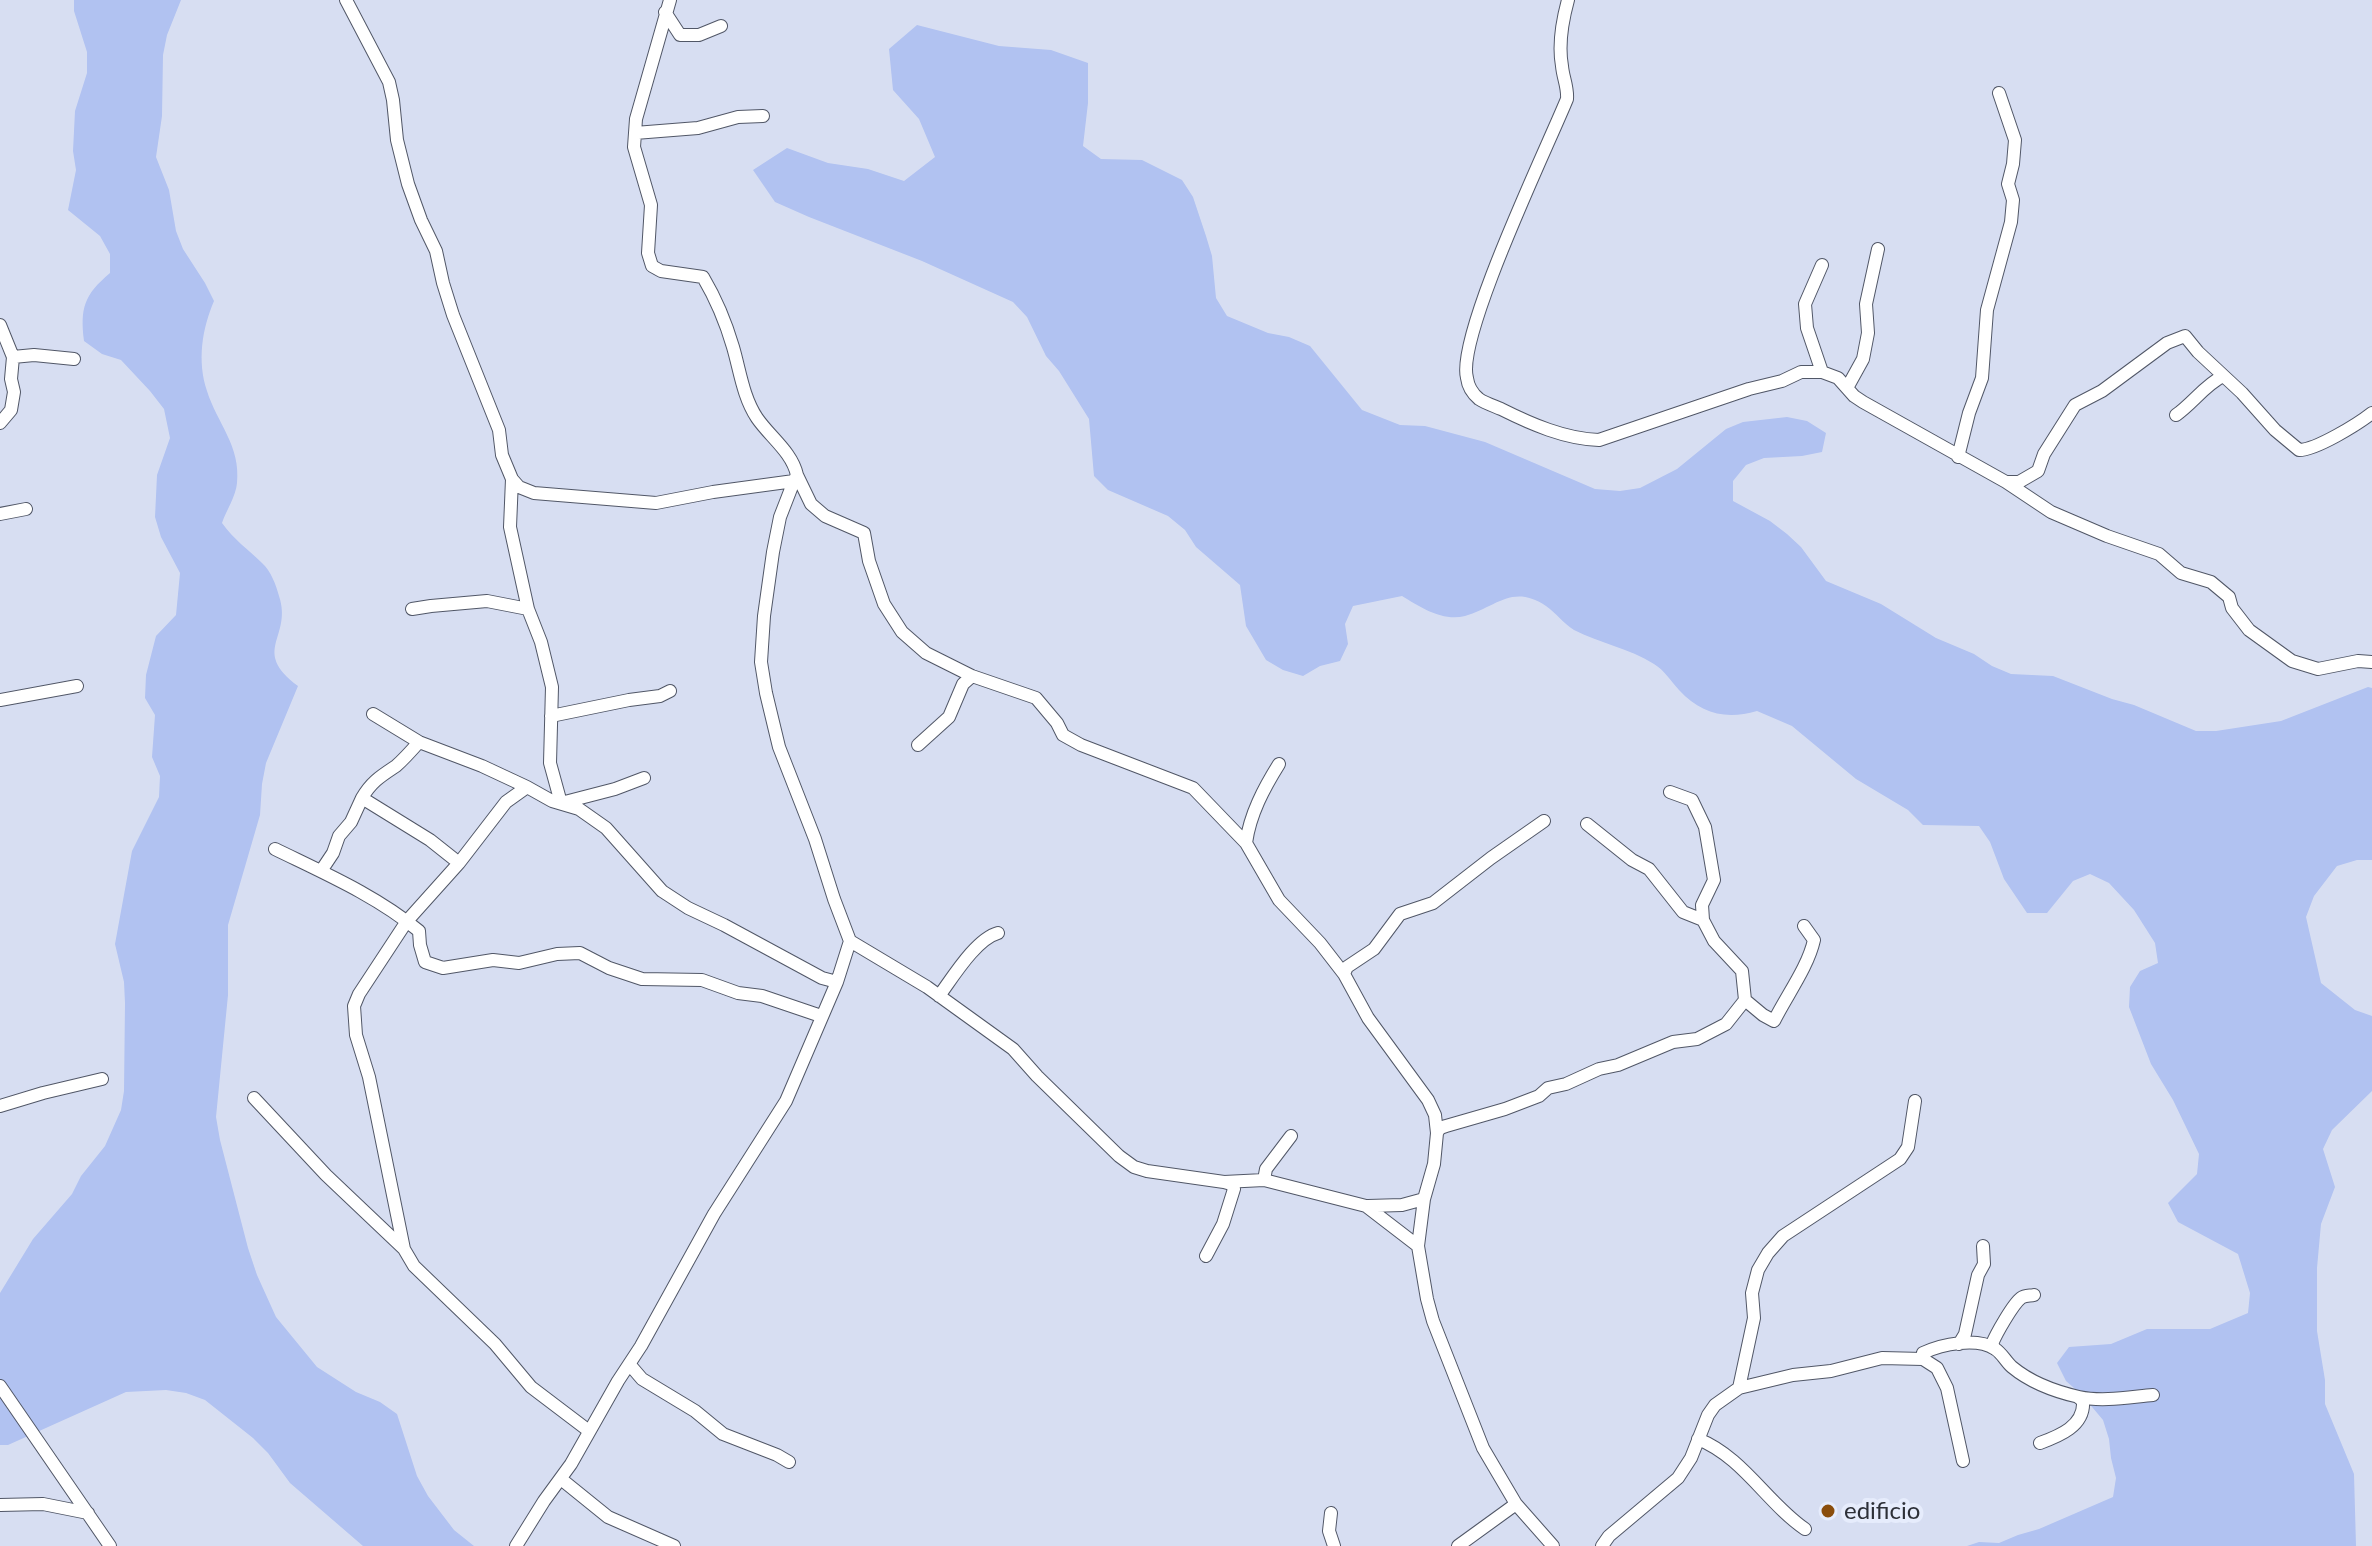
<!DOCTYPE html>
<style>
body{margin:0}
canvas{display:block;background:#d7def2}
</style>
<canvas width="2372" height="1546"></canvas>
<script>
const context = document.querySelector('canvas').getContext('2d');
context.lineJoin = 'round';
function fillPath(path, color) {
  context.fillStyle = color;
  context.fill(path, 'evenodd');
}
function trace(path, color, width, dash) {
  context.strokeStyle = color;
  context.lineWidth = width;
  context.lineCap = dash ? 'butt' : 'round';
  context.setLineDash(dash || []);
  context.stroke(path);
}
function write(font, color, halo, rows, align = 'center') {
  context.font = font + ' Lato,sans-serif';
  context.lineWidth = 8;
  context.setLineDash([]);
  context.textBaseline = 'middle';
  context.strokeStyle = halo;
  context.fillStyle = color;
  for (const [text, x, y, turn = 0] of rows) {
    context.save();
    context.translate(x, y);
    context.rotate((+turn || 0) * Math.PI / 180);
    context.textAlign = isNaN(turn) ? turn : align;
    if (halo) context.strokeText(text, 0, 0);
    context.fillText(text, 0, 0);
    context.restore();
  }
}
const green = new Path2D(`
 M 74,0 L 181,0 L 167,35 L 163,55 L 162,116 L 156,157 L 169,190 L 176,231 L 183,249 L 205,283 L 214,301 C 202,329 197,361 207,391 C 217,423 241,446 237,483 C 236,496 226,511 222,523 C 235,541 247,548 262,563 C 271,571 276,585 279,596 C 293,638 250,650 298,686 L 266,763 L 262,784 L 260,815 L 228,925 L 228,995 L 216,1117 L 220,1140 L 248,1248 L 257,1275 L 276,1317 L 317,1367 L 356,1392 L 380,1402 L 397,1414 L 417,1476 L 428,1496 L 454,1530 L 474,1546 L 363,1546 L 290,1483 L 268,1453 L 253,1438 L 205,1400 L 186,1393 L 166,1390 L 126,1392 L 8,1445 L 0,1445 L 0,1293 L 33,1239 L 72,1194 L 81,1176 L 105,1146 L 121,1110 L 124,1091 L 125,1003 L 124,982 L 115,944 L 132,851 L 159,797 L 160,776 L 152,757 L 155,715 L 145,698 L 146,675 L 156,636 L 176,615 L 180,573 L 161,537 L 155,517 L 157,475 L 170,438 L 164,409 L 150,391 L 121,360 L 102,354 L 84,341 C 80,308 84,295 110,273 L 110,254 L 100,236 L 68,210 L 76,170 L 73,151 L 75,111 L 87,73 L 87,52 L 74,11 Z
 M 917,25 L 999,46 L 1051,50 L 1088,63 L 1088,103 L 1083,146 L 1101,159 L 1142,160 L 1182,180 L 1193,197 L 1206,236 L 1212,256 L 1216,298 L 1227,316 L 1268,333 L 1289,337 L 1310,346 L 1362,410 L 1400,425 L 1425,426 L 1485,442 L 1595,489 L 1620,491 L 1640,488 L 1677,469 L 1726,429 L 1743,422 L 1787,417 L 1807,421 L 1826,433 L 1822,452 L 1802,456 L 1764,458 L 1746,465 L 1733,481 L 1733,501 L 1770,521 L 1787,534 L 1801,547 L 1826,581 L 1881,604 L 1936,638 L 1974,654 L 1992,666 L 2011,674 L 2053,676 L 2112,699 L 2134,705 L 2196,731 L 2216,731 L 2281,721 L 2368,687 L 2372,688 L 2372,860 L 2357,860 L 2337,866 L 2314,896 L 2306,917 L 2321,983 L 2355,1010 L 2372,1016 L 2372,1091 L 2332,1130 L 2323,1149 L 2335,1187 L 2321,1224 L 2317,1268 L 2317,1331 L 2325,1380 L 2325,1404 L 2354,1474 L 2356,1546 L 1967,1546 L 1979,1542 L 1999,1543 L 2018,1535 L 2039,1529 L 2113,1497 L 2116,1478 L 2111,1458 L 2109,1439 L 2103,1420 L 2082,1395 L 2066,1381 L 2057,1363 L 2069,1347 L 2111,1344 L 2147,1329 L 2210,1329 L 2248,1313 L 2250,1293 L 2238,1254 L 2178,1222 L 2168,1203 L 2197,1174 L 2199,1154 L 2173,1100 L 2151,1064 L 2129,1007 L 2130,987 L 2140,971 L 2158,963 L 2155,943 L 2134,910 L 2109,883 L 2090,874 L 2073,881 L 2047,913 L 2027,913 L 2004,879 L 1990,842 L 1979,826 L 1923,825 L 1908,810 L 1856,779 L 1792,726 L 1757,711 C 1726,720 1701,714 1679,690 C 1670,680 1665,671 1654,664 C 1629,648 1599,643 1574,630 C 1563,623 1556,613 1546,606 C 1512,583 1495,608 1465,616 C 1443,622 1420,607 1402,596 L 1353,606 L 1345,624 L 1348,644 L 1340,661 L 1320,666 L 1303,676 L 1283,670 L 1266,660 L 1246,626 L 1240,585 L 1196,547 L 1185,530 L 1168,516 L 1108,490 L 1094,476 L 1089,419 L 1059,371 L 1046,356 L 1027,317 L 1013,302 L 922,261 L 809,217 L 775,202 L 753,170 L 787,148 L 828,163 L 868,169 L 904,181 L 935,157 L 919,119 L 893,90 L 889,49 Z`);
const minor = new Path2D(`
 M 346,0 L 389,82 L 393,100 L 397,140 L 408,184 L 421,220 L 436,251 L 443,283 L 453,315 L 499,430 L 502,455 L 512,479 L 519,487 L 534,493 L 656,503 L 713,492 L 794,481 L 797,475 L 811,504 L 825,516 L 864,533 L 869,561 L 884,604 L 902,632 L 926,653 L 972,676 L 1036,698 L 1057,723 L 1063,735 L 1081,745 L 1193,788 L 1246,843 L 1279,900 L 1320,943 L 1344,974 L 1368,1018 L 1428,1100 L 1435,1115 L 1437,1133 L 1434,1164 L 1424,1199 L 1418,1246 L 1427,1299 L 1433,1321 L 1483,1448 L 1516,1504 L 1553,1546
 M 670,0 L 636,119 L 634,147 L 651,205 L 648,253 L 652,266 L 661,271 L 703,277 C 716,299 726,323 733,347 C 740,371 743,397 757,418 C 770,437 792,452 797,475
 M 1568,0 C 1562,22 1558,44 1562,66 C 1563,78 1568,87 1567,99 C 1547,148 1456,337 1467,378 C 1468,386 1473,394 1479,399 C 1485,403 1494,406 1501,409 C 1531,424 1565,439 1599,440 L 1749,389 L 1782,381 L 1801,372 L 1822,372 L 1838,378 L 1854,396 L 1863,402 L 2006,482 L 2051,512 L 2107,536 L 2159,554 L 2181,573 L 2211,582 L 2229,597 L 2232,608 L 2249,630 L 2292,661 L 2318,669 L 2358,661 L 2372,662
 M 665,12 L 680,35 L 699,35 L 721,26
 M 635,133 L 698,128 L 738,117 L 763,116
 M 0,325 L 13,357 L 11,379 L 14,392 L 11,410 L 0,423
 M 13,357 L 34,355 L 74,359
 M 1822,372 L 1807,328 L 1805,304 L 1822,265
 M 1847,388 L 1863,359 L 1868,333 L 1866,304 L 1878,249
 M 2176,415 C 2193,403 2205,385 2223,376
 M 1958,457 L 1969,413 L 1982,378 L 1987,310 L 2011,222 L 2013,200 L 2008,184 L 2013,164 L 2015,140 L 1999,93
 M 512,479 L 510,527 L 528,609 L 541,642 L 552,687 L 550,763 L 561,803 L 615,789 L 644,778
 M 794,481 L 780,517 L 773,552 L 764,616 L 761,662 L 766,693 L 779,747 L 815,839 L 834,899 L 850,941 L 927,987 L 1013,1049 L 1037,1076 L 1119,1156 L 1134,1167 L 1147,1171 L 1224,1182 L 1264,1180 L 1366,1206 L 1418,1246
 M 2006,482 L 2019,482 L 2038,471 L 2044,454 L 2075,405 L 2102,391 L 2167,343 L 2185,336 L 2198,352 L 2242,393 L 2275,430 L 2299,450 C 2316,450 2358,424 2372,413
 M 0,514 L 26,509
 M 412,609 L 431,606 L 487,601 L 528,609
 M 0,700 L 77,686
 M 373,714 L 419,742 L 482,766 L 527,787
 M 551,716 L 629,700 L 660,696 L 670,691
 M 419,742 C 412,750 404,759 396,766 C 381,776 371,782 362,798 L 430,840 L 459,863
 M 918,745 L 949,717 L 963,684 L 972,676
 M 1587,824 L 1632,860 L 1649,869 L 1683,912 L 1703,920
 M 1246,843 C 1250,814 1264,788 1279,764
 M 275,849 C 324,873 377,896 419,931 L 420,945 L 425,962 L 443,968 L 493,960 L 519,963 L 557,954 L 580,953 L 609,968 L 642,979 L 702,980 L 738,993 L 762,996 L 821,1016
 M 321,871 L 333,853 L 339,836 L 351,822 L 362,798
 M 1344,974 L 1347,967 L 1374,949 L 1400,914 L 1433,903 L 1491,858 L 1544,821
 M 939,996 C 953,977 976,939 998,933
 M 1745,1000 L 1763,1015 L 1774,1021 C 1787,995 1808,967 1814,940 L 1804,926
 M 254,1098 L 326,1175 L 404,1249 L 414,1266 L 495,1344 L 531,1387 L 589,1431
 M 0,1106 L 43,1093 L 102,1079
 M 1437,1133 L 1440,1128 L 1446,1126 L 1505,1109 L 1539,1096 L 1548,1088 L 1566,1084 L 1599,1069 L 1618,1065 L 1673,1042 L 1697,1039 L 1726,1024 L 1745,1000 L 1742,971 L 1714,941 L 1703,920 L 1702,905 L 1714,880 L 1705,827 L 1692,800 L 1670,792
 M 1264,1180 L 1266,1169 L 1291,1136
 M 1368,1206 L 1402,1205 L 1424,1199
 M 404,1249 L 369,1077 L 356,1035 L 354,1006 L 359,994 L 407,921 L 459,863 L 506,802 L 527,787 L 552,801 L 579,809 L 606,828 L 662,891 L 688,908 L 724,925 L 822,978 L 837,982
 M 1206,1256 L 1223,1224 L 1234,1189 L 1231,1184 L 1224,1182
 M 1959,1344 L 1965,1334 L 1978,1275 L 1984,1264 L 1983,1246
 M 1995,1349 L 1992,1344 C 1996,1334 2013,1304 2021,1298 C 2025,1295 2030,1296 2034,1295
 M 1923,1359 L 1923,1353 C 1942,1344 1977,1337 1995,1349 C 2002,1353 2006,1362 2012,1367 C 2030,1382 2057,1392 2079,1397 C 2103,1402 2130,1397 2153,1395
 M 630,1365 L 642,1379 L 695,1411 L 723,1434 L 777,1455 L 789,1462
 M 0,1386 L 110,1546
 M 1739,1388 L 1754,1318 L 1752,1293 L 1758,1270 L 1768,1253 L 1783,1236 L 1900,1159 L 1908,1147 L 1915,1101
 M 1698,1439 C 1743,1457 1767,1503 1805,1529
 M 2040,1443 C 2059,1436 2085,1426 2083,1401 L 2078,1397
 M 561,1479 L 608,1517 L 674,1546
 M 0,1505 L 43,1504 L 88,1513
 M 1331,1513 L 1329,1531 L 1334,1546
 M 516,1546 L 544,1501 L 571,1464 L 618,1381 L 641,1346 L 714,1214 L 786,1101 L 837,982 L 850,941
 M 1458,1546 L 1516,1504
 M 1602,1546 L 1609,1536 L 1678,1478 L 1691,1458 L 1708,1415 L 1715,1405 L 1739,1388 L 1793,1375 L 1831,1371 L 1882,1358 L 1923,1359 L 1937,1368 L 1947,1388 L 1963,1461`);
const markers = [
 [1828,1511,8,"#8a4d0c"]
];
const poiNames = [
 ["edificio",1844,1511]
];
fillPath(green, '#b1c2f1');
trace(minor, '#515767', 14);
trace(minor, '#fff', 12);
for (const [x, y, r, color] of markers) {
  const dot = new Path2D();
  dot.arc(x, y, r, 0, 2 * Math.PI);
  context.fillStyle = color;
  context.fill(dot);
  trace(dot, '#e6ecfc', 3);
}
write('24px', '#2d3038', '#e6ecfc', poiNames, 'left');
</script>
